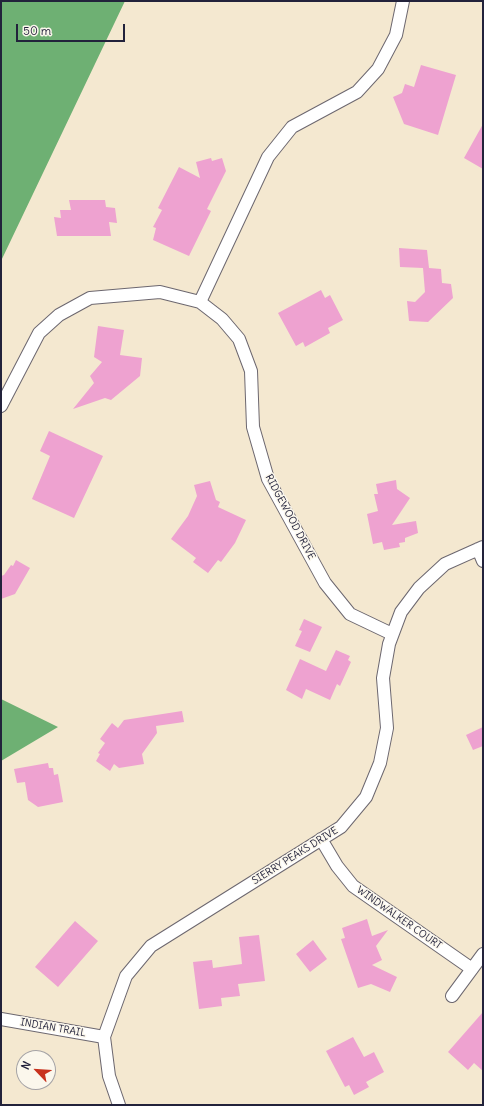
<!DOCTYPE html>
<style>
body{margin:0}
#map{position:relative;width:484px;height:1106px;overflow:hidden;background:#f4e8d0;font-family:Delius,sans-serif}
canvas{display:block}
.frame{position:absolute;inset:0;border:2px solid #22223b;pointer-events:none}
.north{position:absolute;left:16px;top:1050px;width:40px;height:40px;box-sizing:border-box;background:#fbf7ec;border:1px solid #a4a2a5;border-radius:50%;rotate:295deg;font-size:11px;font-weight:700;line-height:16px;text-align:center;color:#22223b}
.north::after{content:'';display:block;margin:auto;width:14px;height:18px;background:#c8321e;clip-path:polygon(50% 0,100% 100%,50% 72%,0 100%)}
.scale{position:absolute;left:16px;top:24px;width:109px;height:18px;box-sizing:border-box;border:2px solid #22223b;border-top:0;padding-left:5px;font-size:12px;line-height:14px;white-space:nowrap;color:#22223b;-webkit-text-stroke:3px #fbf7ec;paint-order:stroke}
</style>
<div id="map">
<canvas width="484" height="1106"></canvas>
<div class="frame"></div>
<div class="north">N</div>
<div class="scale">50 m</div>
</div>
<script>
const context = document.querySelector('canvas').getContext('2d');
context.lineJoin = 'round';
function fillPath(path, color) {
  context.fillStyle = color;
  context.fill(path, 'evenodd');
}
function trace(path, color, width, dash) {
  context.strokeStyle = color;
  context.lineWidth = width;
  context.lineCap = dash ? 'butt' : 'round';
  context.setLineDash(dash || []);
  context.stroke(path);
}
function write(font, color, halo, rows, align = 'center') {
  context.font = font + ' Delius,sans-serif';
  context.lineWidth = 3;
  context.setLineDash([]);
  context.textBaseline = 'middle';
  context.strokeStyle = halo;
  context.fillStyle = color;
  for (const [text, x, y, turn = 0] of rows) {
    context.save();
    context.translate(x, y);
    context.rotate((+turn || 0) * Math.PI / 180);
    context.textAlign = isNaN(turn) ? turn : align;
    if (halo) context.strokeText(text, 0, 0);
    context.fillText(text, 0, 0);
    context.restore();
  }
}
const forest = new Path2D(`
 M 1,1 L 125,1 L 1,261 Z
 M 1,699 L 58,727 L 1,761 Z`);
const building = new Path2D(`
 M 421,65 L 456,75 L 438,135 L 404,124 L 393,97 L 402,93 L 405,84 L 414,87 Z
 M 483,124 L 483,169 L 464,158 Z
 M 211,158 L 212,161 L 222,158 L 226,171 L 207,209 L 211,211 L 189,256 L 153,240 L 156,228 L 153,227 L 162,210 L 158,208 L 179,167 L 200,178 L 196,162 Z
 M 69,200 L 105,200 L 106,207 L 115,208 L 117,223 L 109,222 L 111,236 L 57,236 L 54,217 L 61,218 L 60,210 L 71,210 Z
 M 399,248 L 427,250 L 429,268 L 441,269 L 442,283 L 451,284 L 453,298 L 428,322 L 409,321 L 407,301 L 415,302 L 425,292 L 423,268 L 400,267 Z
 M 321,290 L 325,298 L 330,295 L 343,320 L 328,328 L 330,333 L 305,347 L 303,342 L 296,346 L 278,313 Z
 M 98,326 L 124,330 L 120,355 L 142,358 L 140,376 L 111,400 L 105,398 L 73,409 L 94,383 L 90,376 L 102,362 L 94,357 Z
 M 49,431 L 103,456 L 74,518 L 32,499 L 50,456 L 40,451 Z
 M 396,480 L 397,489 L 410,498 L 392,525 L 416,521 L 418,533 L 405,538 L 405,542 L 399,543 L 400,547 L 384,550 L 382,542 L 373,544 L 367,514 L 378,511 L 374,494 L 378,494 L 376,484 Z
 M 210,481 L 216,500 L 220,502 L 218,507 L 246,520 L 235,543 L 221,562 L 218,560 L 208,573 L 193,562 L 196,558 L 171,539 L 188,516 L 197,496 L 194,485 Z
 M 16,560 L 30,568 L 15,594 L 1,599 L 1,576 L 4,575 L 11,565 L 13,566 Z
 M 304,619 L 322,627 L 310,652 L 295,646 L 302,631 L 299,630 Z
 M 336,650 L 350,656 L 348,660 L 351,662 L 340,686 L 337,684 L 330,700 L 306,689 L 302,699 L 286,690 L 300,659 L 326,671 Z
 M 182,711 L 184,722 L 156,726 L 157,733 L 142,754 L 144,764 L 119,768 L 114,764 L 110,771 L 96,761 L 100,754 L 98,753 L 105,743 L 100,739 L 112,723 L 118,728 L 124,720 Z
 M 483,727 L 483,746 L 473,750 L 466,735 Z
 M 48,763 L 49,768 L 53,768 L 54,775 L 58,774 L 63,802 L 38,807 L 28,800 L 25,782 L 17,783 L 14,769 Z
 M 367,919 L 372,936 L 388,930 L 376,946 L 382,960 L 372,965 L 397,977 L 390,992 L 371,984 L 358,988 L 341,939 L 345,938 L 342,928 Z
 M 75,921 L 98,941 L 58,987 L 35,967 Z
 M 259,935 L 265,981 L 238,984 L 240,996 L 221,998 L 222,1006 L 199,1009 L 193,962 L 212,960 L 213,968 L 242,964 L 239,937 Z
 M 313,940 L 327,959 L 310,972 L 296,954 Z
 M 483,1012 L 483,1071 L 474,1063 L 468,1070 L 448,1052 Z
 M 353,1037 L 364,1057 L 374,1052 L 384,1072 L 366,1082 L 369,1087 L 354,1095 L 349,1085 L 345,1087 L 326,1051 Z`);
const street = new Path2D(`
 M 200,302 L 268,157 L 292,127 L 357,92 L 378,69 L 396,35 L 403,1
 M 1,406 L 39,333 L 59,315 L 90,298 L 160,292 L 200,302 L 222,319 L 239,339 L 251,371 L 253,427 L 268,479 L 325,583 L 350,614 L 392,634
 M 478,549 L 483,561
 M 321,839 L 337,866 L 353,886 L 472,969
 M 452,996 L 483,954
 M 1,1019 L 104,1037
 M 119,1105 L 109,1076 L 104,1037 L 126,976 L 151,946 L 341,827 L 366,797 L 380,763 L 387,728 L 383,678 L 389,644 L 401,612 L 419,588 L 445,564 L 483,547`);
const streetNames = [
 ["RIDGEWOOD DRIVE",290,517,62],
 ["SIERRY PEAKS DRIVE",295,856,-32],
 ["WINDWALKER COURT",399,918,35],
 ["INDIAN TRAIL",53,1028,10]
];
fillPath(forest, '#6eb073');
fillPath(building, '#eea2d0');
trace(street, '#6c676f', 14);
trace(street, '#fff', 12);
write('10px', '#22223b', '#fbf7ec', streetNames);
</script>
